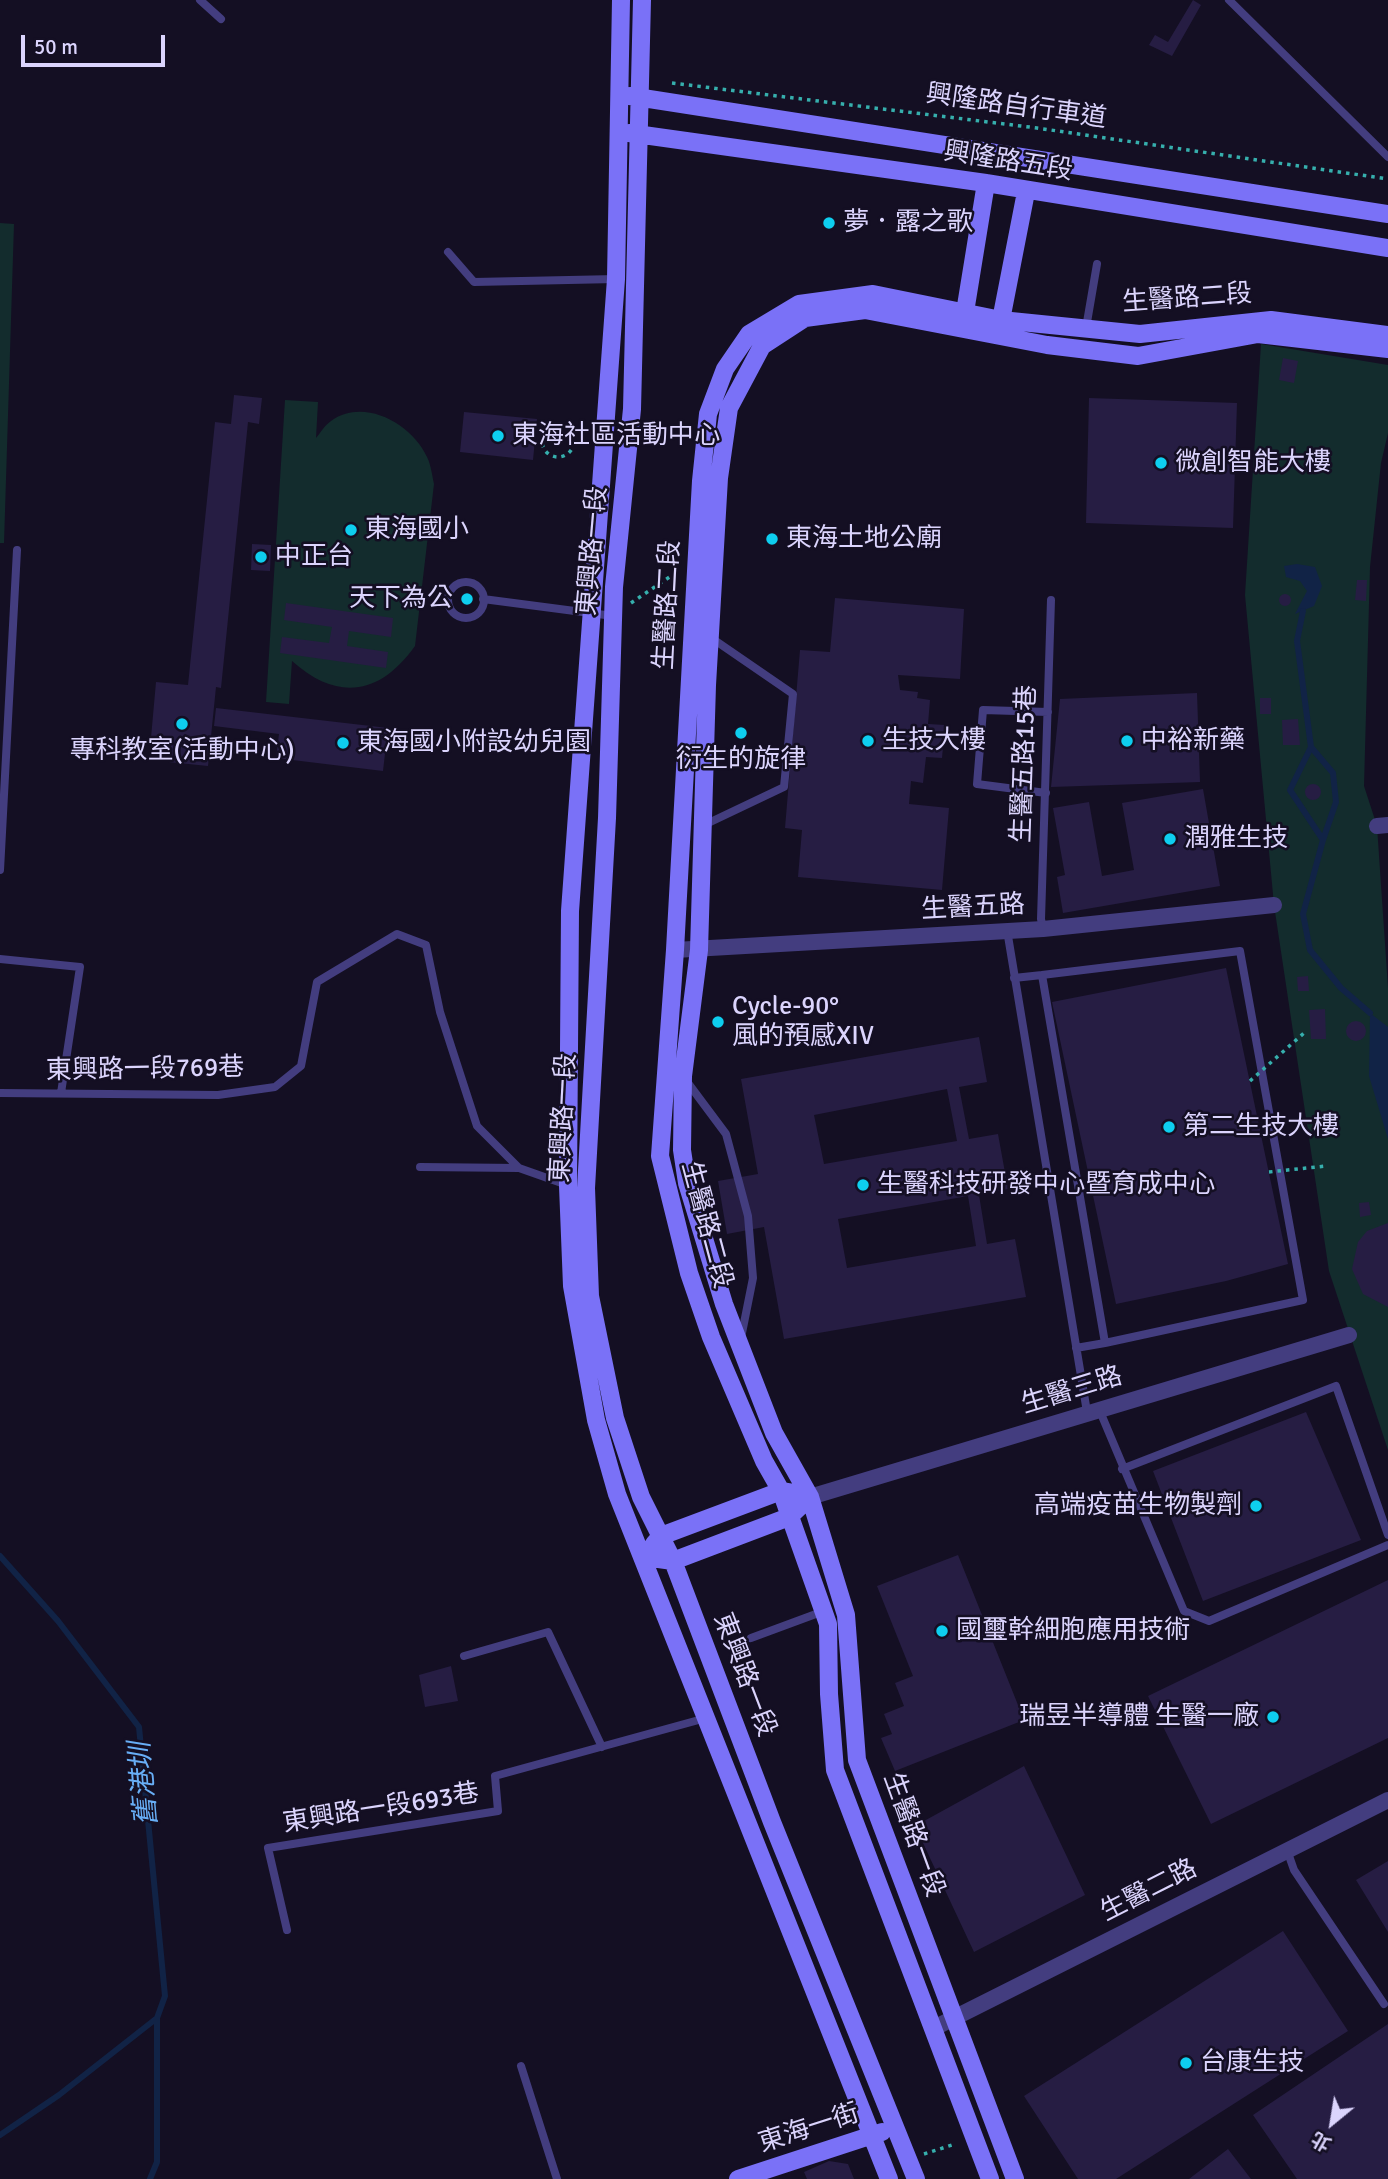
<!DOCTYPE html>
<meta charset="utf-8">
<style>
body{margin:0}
#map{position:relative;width:1388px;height:2179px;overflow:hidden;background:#140f23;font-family:Signika,"Noto Sans TC",sans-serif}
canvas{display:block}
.north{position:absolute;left:1297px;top:2088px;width:70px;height:70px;-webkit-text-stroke:5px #140f23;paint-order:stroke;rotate:210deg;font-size:19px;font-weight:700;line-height:28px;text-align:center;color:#dbd4fd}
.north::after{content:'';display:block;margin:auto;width:24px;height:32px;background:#dbd4fd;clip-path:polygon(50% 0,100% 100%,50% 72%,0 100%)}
.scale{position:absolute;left:21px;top:35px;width:144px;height:32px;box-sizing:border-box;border:4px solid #dbd4fd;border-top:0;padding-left:9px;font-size:21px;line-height:24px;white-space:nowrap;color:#dbd4fd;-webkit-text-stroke:5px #140f23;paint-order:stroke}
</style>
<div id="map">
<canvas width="1388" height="2179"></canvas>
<div class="north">北</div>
<div class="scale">50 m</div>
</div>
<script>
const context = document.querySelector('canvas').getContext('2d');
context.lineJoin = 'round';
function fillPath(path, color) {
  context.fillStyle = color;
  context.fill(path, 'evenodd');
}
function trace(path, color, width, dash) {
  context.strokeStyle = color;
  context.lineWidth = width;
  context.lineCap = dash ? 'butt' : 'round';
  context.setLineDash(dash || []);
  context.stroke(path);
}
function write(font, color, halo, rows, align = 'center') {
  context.font = font + ' Signika,"Noto Sans TC",sans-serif';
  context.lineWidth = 5;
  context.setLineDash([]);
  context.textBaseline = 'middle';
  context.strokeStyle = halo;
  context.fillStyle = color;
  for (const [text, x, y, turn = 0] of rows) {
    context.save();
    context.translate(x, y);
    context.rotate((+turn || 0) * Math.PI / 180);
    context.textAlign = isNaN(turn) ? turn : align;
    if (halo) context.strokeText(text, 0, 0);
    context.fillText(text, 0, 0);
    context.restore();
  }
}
const green = new Path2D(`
 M 0,223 L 14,224 L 4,543 L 0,543 Z
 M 1261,344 L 1388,365 L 1388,433 L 1381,463 L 1370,567 L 1364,786 L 1377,826 L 1388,988 L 1388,1450 L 1329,1271 L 1274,905 L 1245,595 Z
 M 285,400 L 318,402 L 316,438 C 321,432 325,425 331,421 C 364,397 412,424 427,457 C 431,465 432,475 434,484 L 415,646 C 380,695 338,702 292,661 L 289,704 L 266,702 Z`);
const water = new Path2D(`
 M 1297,564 L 1315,567 L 1322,586 L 1314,606 L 1295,614 L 1307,591 L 1300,581 L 1286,577 L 1284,566 Z
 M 1370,1013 L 1388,1027 L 1388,1139 L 1369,1076 Z`);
const stream = new Path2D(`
 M 1303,611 L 1297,641 L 1311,747 L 1333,773 L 1336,802 L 1323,840 L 1303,914 L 1310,950 L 1341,988 L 1370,1013
 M 1311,747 L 1290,790 L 1323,840
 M 0,1556 L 58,1621 L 139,1727 L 165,1996 L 157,2018 L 59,2095 L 0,2135
 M 150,2179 L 157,2162 L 157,2018`);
const building = new Path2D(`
 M 1193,0 L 1201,5 L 1172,56 L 1149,45 L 1155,35 L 1168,42 Z
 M 1283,358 L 1298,361 L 1294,383 L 1279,380 Z
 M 234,395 L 262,398 L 259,424 L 248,422 L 221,688 L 216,687 L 208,766 L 149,760 L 156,682 L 188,685 L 215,422 L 231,424 Z
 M 1089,398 L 1237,403 L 1233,528 L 1086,523 Z
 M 464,412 L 537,419 L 533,460 L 460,452 Z
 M 252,544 L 271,545 L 270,571 L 251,570 Z
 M 1357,580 L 1367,580 L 1366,601 L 1355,600 Z
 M1279 600a6 6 0 1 1 12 0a6 6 0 1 1-12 0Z
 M 835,598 L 964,609 L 960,679 L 898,675 L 900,690 L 918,692 L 917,698 L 930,700 L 928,724 L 945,725 L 942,758 L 926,757 L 923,783 L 911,781 L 909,804 L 949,808 L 942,890 L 798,877 L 802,830 L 785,828 L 800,650 L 830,652 Z
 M 286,603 L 393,618 L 391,637 L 349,631 L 347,646 L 388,652 L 386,668 L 280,653 L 282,637 L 329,643 L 332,627 L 284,620 Z
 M 1197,693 L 1200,782 L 1051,787 L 1060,699 Z
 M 1260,698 L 1271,698 L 1271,714 L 1260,714 Z
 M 216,708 L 388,728 L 383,771 L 276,758 L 279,734 L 214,726 Z
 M 1298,719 L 1300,745 L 1283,745 L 1282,720 Z
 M1305 792a8 8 0 1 1 16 0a8 8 0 1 1-16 0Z
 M 1203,789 L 1220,886 L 1063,913 L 1057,877 L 1065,875 L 1053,808 L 1089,802 L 1102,876 L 1134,870 L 1122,803 Z
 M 1226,968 L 1288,1264 L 1226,1281 L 1116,1304 L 1052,1002 Z
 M 1308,976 L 1309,991 L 1298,991 L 1297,977 Z
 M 1325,1009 L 1326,1039 L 1311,1039 L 1309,1010 Z
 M1346 1031a10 10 0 1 1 20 0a10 10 0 1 1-20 0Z
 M 979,1037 L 987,1082 L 959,1087 L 969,1139 L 998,1134 L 1008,1189 L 979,1195 L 987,1244 L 1015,1239 L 1026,1297 L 784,1339 L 764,1227 L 727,1234 L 718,1181 L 758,1174 L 741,1079 ZM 947,1089 L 957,1141 L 824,1164 L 814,1115 ZM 968,1196 L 976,1246 L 847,1268 L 838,1219 Z
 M 1369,1202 L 1371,1215 L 1360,1217 L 1359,1203 Z
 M 1388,1223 L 1388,1307 L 1363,1294 L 1352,1269 L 1358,1242 L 1367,1231 Z
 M 1306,1412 L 1361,1540 L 1203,1601 L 1153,1471 Z
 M 958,1555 L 1024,1720 L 895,1771 L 881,1738 L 892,1734 L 884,1714 L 904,1706 L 895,1683 L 913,1676 L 877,1586 Z
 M 1388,1580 L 1388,1738 L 1211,1824 L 1148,1696 Z
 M 451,1666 L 458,1701 L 425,1707 L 419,1675 Z
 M 1024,1766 L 1085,1895 L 974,1952 L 915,1826 Z
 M 1388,1861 L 1388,1932 L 1356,1880 Z
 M 1283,1931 L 1348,2031 L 1116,2179 L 1078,2179 L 1024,2096 Z
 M 1388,2024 L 1388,2179 L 1297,2179 L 1253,2115 Z
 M 1228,2149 L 1251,2179 L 1189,2179 Z
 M 829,2161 L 848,2164 L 854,2179 L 807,2179 L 804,2172 Z`);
const path = new Path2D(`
 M 672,83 L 1037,128 L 1388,179
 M542 441a16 16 0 1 1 32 0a16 16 0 1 1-32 0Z
 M 631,603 L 677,572
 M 924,2154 L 952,2145`);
const lane = new Path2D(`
 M 200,0 L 221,19
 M 1229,0 L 1388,157
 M 448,252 L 474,282 L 616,279
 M 1086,328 L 1097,264
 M448 600a18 18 0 1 1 36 0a18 18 0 1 1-36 0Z
 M 483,599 L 613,616
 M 1046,793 L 977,784 L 983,710 L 1048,712
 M 702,826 L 784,787 L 793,694 L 710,637
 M 0,870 L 17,550
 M 1043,929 L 1041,919 L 1051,600
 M 1007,930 L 1087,1412
 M 0,959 L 80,967 L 61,1093
 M 1042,975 L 1240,951 L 1303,1300 L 1105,1343
 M 1014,978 L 1042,975 L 1105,1343 L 1076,1348
 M 685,1079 L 726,1134 L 748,1216 L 753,1278 L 741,1338
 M 0,1093 L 218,1095 L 275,1087 L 301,1066 L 317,982 L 397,934 L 426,945 L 440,1012 L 477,1126 L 519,1168 L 570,1186
 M 420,1167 L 519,1168
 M 1099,1409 L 1184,1611 L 1209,1621 L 1388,1545
 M 1122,1469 L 1336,1386 L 1388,1535
 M 751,1638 L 824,1611
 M 464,1656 L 548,1632 L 602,1747
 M 1287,1850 L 1294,1870 L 1384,2004
 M 287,1930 L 268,1848 L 498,1811 L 495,1776 L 706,1718
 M 521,2066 L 557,2179`);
const street = new Path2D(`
 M 1377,826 L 1388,825
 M 675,950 L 1043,929 L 1274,905
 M 810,1497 L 1349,1335
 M 934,2028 L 1388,1800`);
const secondary = new Path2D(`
 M 621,0 L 616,279 L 570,911 L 568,1186 L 572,1286 L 596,1420 L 617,1494 L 889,2179
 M 642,0 L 632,409 L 614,587 L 607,818 L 586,1188 L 590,1296 L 615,1418 L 641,1497 L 673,1561 L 772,1822 L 916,2179
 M 630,96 L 1388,214
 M 629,133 L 986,183 L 1388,248
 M 970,320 L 965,312 L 986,183
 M 991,326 L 1001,320 L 1026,192
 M 654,1544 L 661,1536 L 781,1491 L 793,1493
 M 644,1557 L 673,1561 L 789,1517 L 810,1497
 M 738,2179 L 882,2132
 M 990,2179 L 835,1770 L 829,1694 L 828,1624 L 781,1491 L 764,1461 L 711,1337 L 689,1273 L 660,1156 L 675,950 L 701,481 L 708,414 L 725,369 L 749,334 L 799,304 L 873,294 L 1001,320 L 1140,334 L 1271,320 L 1388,335
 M 1015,2179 L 857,1760 L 846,1615 L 810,1497 L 774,1433 L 724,1304 L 687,1183 L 682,1150 L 683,1076 L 699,950 L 707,685 L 719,478 L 729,408 L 762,346 L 805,318 L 865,310 L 1047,345 L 1138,356 L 1258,334 L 1388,349`);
const pathBridge = new Path2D(`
 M 1250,1081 L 1304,1033
 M 1269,1172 L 1326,1166`);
const markers = [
 [829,223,7,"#0eceef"],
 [498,436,7,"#0eceef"],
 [1161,463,7,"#0eceef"],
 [351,530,7,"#0eceef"],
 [772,539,7,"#0eceef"],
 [261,557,7,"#0eceef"],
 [467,599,7,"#0eceef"],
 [182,724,7,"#0eceef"],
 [741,733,7,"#0eceef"],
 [868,741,7,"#0eceef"],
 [1127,741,7,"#0eceef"],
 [343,743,7,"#0eceef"],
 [1170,839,7,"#0eceef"],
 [718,1022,7,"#0eceef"],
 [1169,1127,7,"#0eceef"],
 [863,1185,7,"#0eceef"],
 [1256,1506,7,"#0eceef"],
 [942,1631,7,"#0eceef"],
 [1273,1717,7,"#0eceef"],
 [1186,2063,7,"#0eceef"]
];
const streetNames = [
 ["興隆路自行車道",1016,107,8],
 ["興隆路五段",1008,162,9],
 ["生醫路二段",1187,299,-4],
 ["東興路一段",593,551,-85],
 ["生醫路二段",668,605,-87],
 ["生醫五路15巷",1025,764,-88],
 ["生醫五路",973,908,-3],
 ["東興路一段769巷",145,1070,-1],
 ["東興路一段",564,1118,-87],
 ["生醫路二段",706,1225,75],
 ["生醫三路",1072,1391,-17],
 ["東興路一段",744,1675,69],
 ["東興路一段693巷",381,1809,-9],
 ["生醫路一段",913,1835,70],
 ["生醫二路",1149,1891,-27],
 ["東海一街",809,2129,-18]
];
const poiNames = [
 ["夢．露之歌",843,223],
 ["東海社區活動中心",512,436],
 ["微創智能大樓",1175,463],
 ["東海國小",365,530],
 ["東海土地公廟",786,539],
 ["中正台",275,557],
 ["天下為公",453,599,"right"],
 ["生技大樓",882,741],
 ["中裕新藥",1141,741],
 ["東海國小附設幼兒園",357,743],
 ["專科教室(活動中心)",182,751,"center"],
 ["衍生的旋律",741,760,"center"],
 ["潤雅生技",1184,839],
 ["Cycle-90°",732,1007],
 ["風的預感XIV",732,1037],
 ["第二生技大樓",1183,1127],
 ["生醫科技研發中心暨育成中心",877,1185],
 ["高端疫苗生物製劑",1242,1506,"right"],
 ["國璽幹細胞應用技術",956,1631],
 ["瑞昱半導體 生醫一廠",1259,1717,"right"],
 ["台康生技",1200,2063]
];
const waterNames = [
 ["舊港圳",145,1784,-95]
];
fillPath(green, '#132c2d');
fillPath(water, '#112346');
trace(stream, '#112346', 6);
fillPath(building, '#261d43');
trace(path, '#36afad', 3.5, [3.5, 5]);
trace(lane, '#433d7f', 8);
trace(street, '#433d7f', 16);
trace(secondary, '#7a71f7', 18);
trace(pathBridge, '#36afad', 3.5, [3.5, 5]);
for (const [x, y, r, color] of markers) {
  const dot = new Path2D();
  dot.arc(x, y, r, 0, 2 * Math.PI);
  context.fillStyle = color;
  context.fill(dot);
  trace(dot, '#140f23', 2.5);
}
write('26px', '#dbd4fd', '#140f23', streetNames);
write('26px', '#dbd4fd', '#140f23', poiNames, 'left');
write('italic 28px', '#68aef6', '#140f23', waterNames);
</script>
